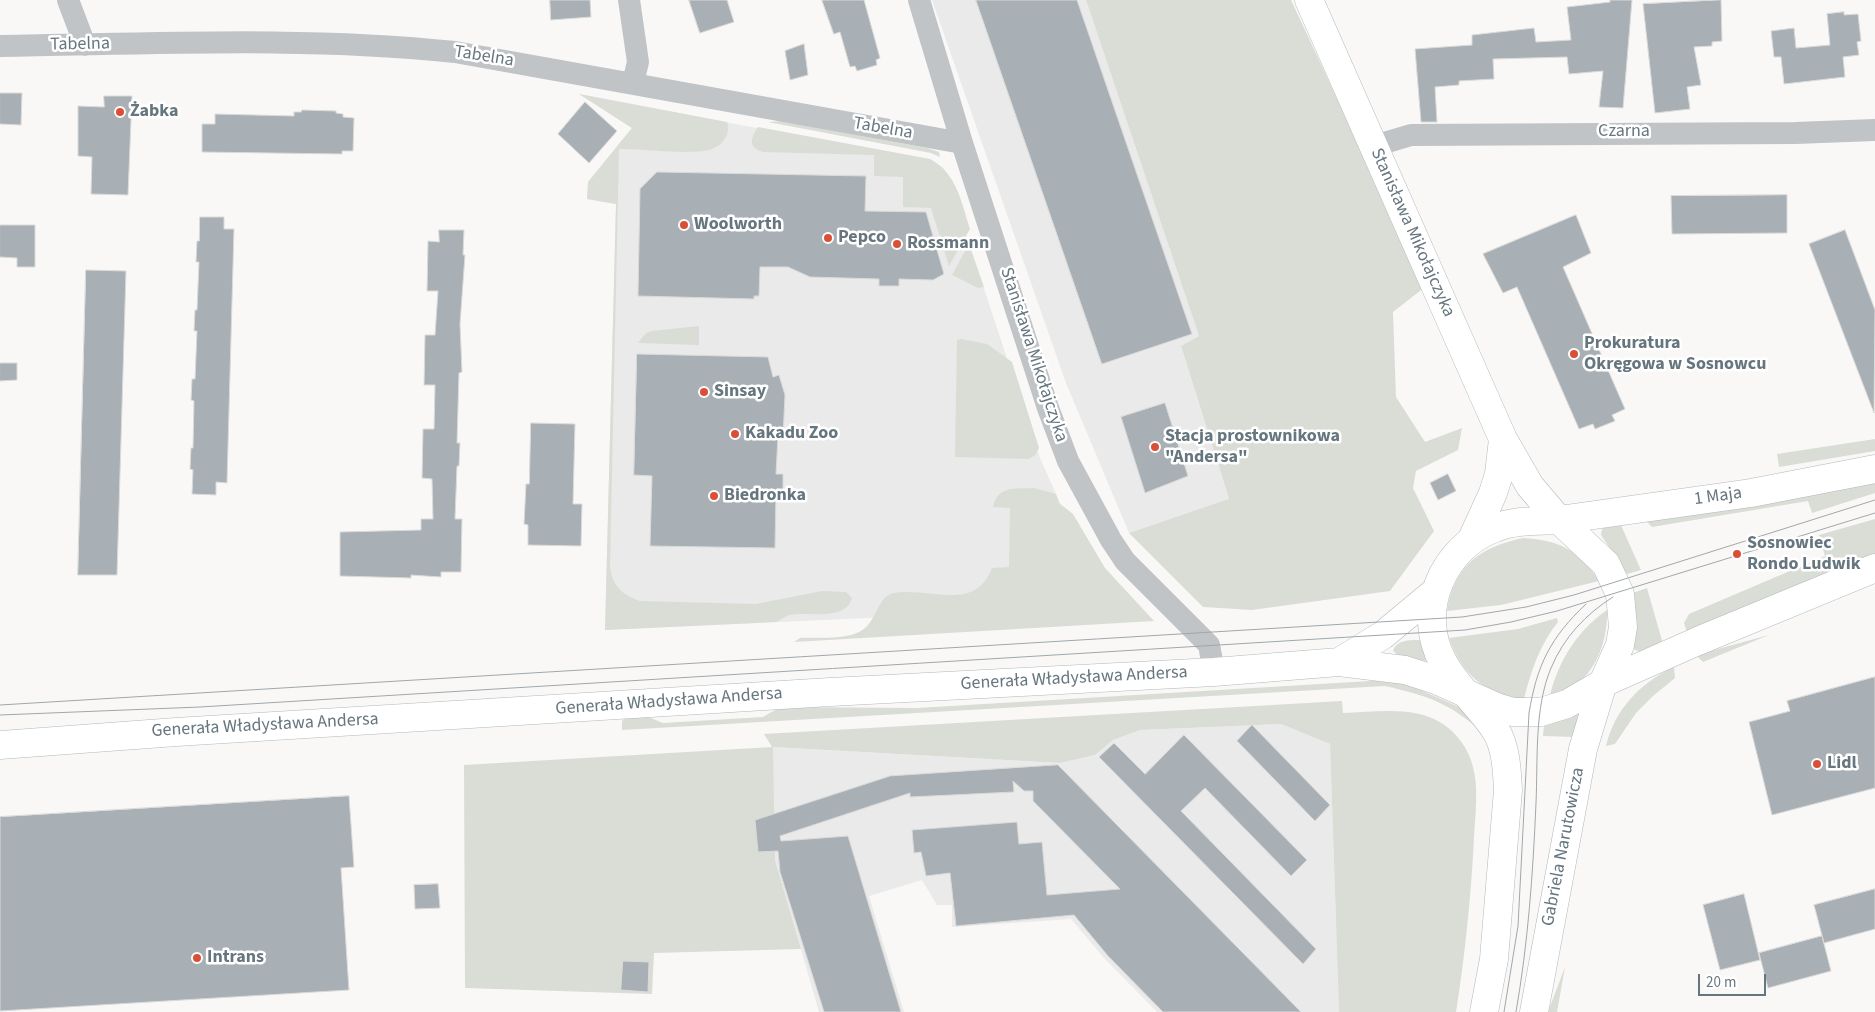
<!DOCTYPE html>
<meta charset="utf-8">
<style>
body{margin:0}
#map{position:relative;width:1875px;height:1012px;overflow:hidden;background:#f9f8f6;font-family:"Source Sans 3",sans-serif}
canvas{display:block}
.scale{position:absolute;left:1698px;top:974px;width:68px;height:22px;box-sizing:border-box;border:2px solid #66767f;border-top:0;padding-left:6px;font-size:15px;line-height:18px;white-space:nowrap;color:#66767f;-webkit-text-stroke:4px #fff;paint-order:stroke}
</style>
<div id="map">
<canvas width="1875" height="1012"></canvas>
<div class="scale">20 m</div>
</div>
<script>
const context = document.querySelector('canvas').getContext('2d');
context.lineJoin = 'round';
function fillPath(path, color) {
  context.fillStyle = color;
  context.fill(path, 'evenodd');
}
function trace(path, color, width, dash) {
  context.strokeStyle = color;
  context.lineWidth = width;
  context.lineCap = dash ? 'butt' : 'round';
  context.setLineDash(dash || []);
  context.stroke(path);
}
function write(font, color, halo, rows, align = 'center') {
  context.font = font + ' "Source Sans 3",sans-serif';
  context.lineWidth = 5;
  context.setLineDash([]);
  context.textBaseline = 'middle';
  context.strokeStyle = halo;
  context.fillStyle = color;
  for (const [text, x, y, turn = 0] of rows) {
    context.save();
    context.translate(x, y);
    context.rotate((+turn || 0) * Math.PI / 180);
    context.textAlign = isNaN(turn) ? turn : align;
    if (halo) context.strokeText(text, 0, 0);
    context.fillText(text, 0, 0);
    context.restore();
  }
}
const built = new Path2D(`
 M 932,0 L 1086,0 L 1199,336 L 1181,346 L 1229,500 L 1129,533 L 1066,383 Z
 M 579,94 L 840,144 L 930,159 L 944,168 L 1040,458 L 1081,550 L 1124,612 L 888,617 L 605,630 L 616,204 L 587,199 L 588,182 L 632,128 Z
 M 1281,724 L 1330,744 L 1339,1012 L 1157,1012 L 1104,958 L 1071,919 L 952,927 L 952,905 L 937,905 L 922,880 L 869,896 L 904,1012 L 819,1012 L 775,860 L 772,747 L 1060,763 L 1095,755 L 1113,740 L 1140,730 Z`);
const green = new Path2D(`
 M 1086,0 L 1291,0 L 1425,287 L 1393,312 L 1396,397 L 1425,442 L 1462,428 L 1458,450 L 1416,471 L 1413,488 L 1434,531 L 1390,591 L 1252,610 L 1203,607 L 1129,533 L 1229,499 L 1181,346 L 1199,336 Z
 M 579,94 L 727,122 C 731,134 723,145 712,149 C 694,156 641,148 619,149 L 610,566 C 612,586 622,595 640,601 L 756,604 L 822,591 L 846,592 L 852,598 C 845,622 808,611 790,615 C 785,616 780,620 776,622 L 605,630 L 616,204 L 587,199 L 588,182 L 632,128 Z
 M 782,121 L 927,148 L 939,152 L 940,157 L 931,153 L 768,122 Z
 M 758,127 L 930,159 C 957,174 961,201 970,229 L 949,266 L 931,208 L 903,207 L 903,177 L 874,176 L 874,155 L 763,152 C 747,147 751,138 758,127 Z
 M 969,244 L 984,287 L 978,288 L 952,275 Z
 M 699,326 L 699,345 L 638,343 L 646,333 L 652,331 Z
 M 961,339 L 987,344 L 1012,362 L 1039,448 L 1035,455 L 1029,459 L 955,457 L 957,340 Z
 M 1875,439 L 1875,451 L 1779,467 L 1777,454 Z
 M 1875,481 L 1875,493 L 1812,513 L 1808,501 L 1652,527 L 1645,520 Z
 M 1034,488 L 1056,494 L 1059,503 L 1073,514 L 1105,568 L 1154,621 L 794,642 L 800,638 C 818,637 845,640 861,631 C 877,622 877,596 894,593 C 930,587 975,613 992,568 L 1009,567 L 1010,508 L 993,507 C 997,485 1017,489 1034,488 Z
 M 1875,519 L 1875,555 L 1784,590 L 1687,632 L 1684,623 L 1689,614 L 1825,556 L 1819,535 Z
 M 1620,523 L 1641,570 L 1627,574 L 1601,535 C 1602,523 1610,524 1620,523 Z
 M 1523,538 C 1558,540 1580,550 1599,581 L 1501,605 L 1447,611 C 1454,566 1480,547 1523,538 Z
 M 1647,588 L 1663,644 L 1642,652 L 1635,650 L 1633,647 C 1637,628 1637,612 1633,593 Z
 M 1607,610 C 1608,639 1597,674 1569,689 C 1564,692 1556,693 1550,695 C 1559,660 1577,631 1607,610 Z
 M 1557,618 L 1558,622 C 1540,644 1531,671 1524,699 C 1487,696 1461,674 1449,638 L 1518,629 Z
 M 1769,635 L 1703,662 L 1696,655 Z
 M 1422,640 L 1427,659 L 1425,661 L 1399,656 L 1393,651 C 1397,639 1411,640 1422,640 Z
 M 1674,667 L 1675,678 L 1653,696 L 1636,713 L 1615,744 L 1606,746 C 1615,709 1640,683 1674,667 Z
 M 1387,680 L 1407,684 L 1459,707 L 1483,733 C 1450,703 1428,696 1385,686 L 622,730 L 622,721 L 626,717 L 646,716 L 663,723 L 763,717 L 780,707 L 917,708 Z
 M 1342,701 L 1343,713 C 1375,712 1415,705 1443,724 C 1458,734 1469,750 1473,767 C 1479,789 1475,816 1474,838 C 1471,897 1465,955 1456,1012 L 1339,1012 L 1330,744 L 1281,724 L 1140,730 L 1113,740 L 1095,755 L 1060,763 L 773,747 L 775,860 L 801,949 L 654,953 L 652,994 L 465,988 L 464,765 L 772,747 L 764,734 Z
 M 1578,714 L 1574,737 L 1543,736 L 1544,725 Z
 M 1565,967 L 1557,1012 L 1548,1012 Z`);
const building = new Path2D(`
 M 550,0 L 590,0 L 591,17 L 551,20 Z
 M 689,0 L 727,0 L 734,22 L 700,33 Z
 M 822,0 L 864,0 L 880,58 L 876,60 L 877,65 L 857,71 L 855,66 L 850,67 L 840,32 L 834,34 Z
 M 976,0 L 1077,0 L 1192,334 L 1102,364 Z
 M 1610,0 L 1632,0 L 1623,108 L 1599,107 L 1603,71 L 1569,74 L 1567,57 L 1493,59 L 1494,79 L 1459,81 L 1459,85 L 1435,87 L 1437,122 L 1421,122 L 1415,49 L 1472,45 L 1472,35 L 1534,28 L 1536,42 L 1571,40 L 1567,7 L 1610,2 Z
 M 1721,0 L 1722,41 L 1712,42 L 1712,46 L 1694,47 L 1701,85 L 1687,87 L 1690,109 L 1655,113 L 1643,4 Z
 M 1844,12 L 1844,15 L 1858,14 L 1861,41 L 1857,42 L 1859,55 L 1843,57 L 1845,77 L 1784,84 L 1781,57 L 1774,57 L 1771,31 L 1794,28 L 1796,48 L 1830,45 L 1827,14 Z
 M 804,44 L 808,75 L 790,80 L 785,51 Z
 M 0,93 L 22,93 L 21,125 L 0,124 Z
 M 104,96 L 132,96 L 128,195 L 91,194 L 92,157 L 78,156 L 78,106 L 104,107 Z
 M 585,102 L 617,131 L 589,163 L 558,134 Z
 M 302,110 L 336,111 L 336,113 L 343,114 L 343,117 L 354,118 L 353,151 L 342,151 L 342,154 L 202,152 L 202,124 L 215,124 L 215,114 L 294,116 L 294,112 L 301,112 Z
 M 657,172 L 866,176 L 865,211 L 926,212 L 944,274 L 933,280 L 899,279 L 899,286 L 879,286 L 879,279 L 810,277 L 788,267 L 760,267 L 759,296 L 754,296 L 754,299 L 638,296 L 640,189 Z
 M 1787,195 L 1787,233 L 1672,234 L 1671,196 Z
 M 1576,215 L 1591,253 L 1563,267 L 1625,409 L 1612,415 L 1615,421 L 1595,429 L 1593,424 L 1579,429 L 1517,287 L 1503,293 L 1483,254 Z
 M 200,217 L 224,217 L 224,229 L 234,229 L 227,483 L 216,482 L 216,495 L 192,494 L 193,470 L 190,469 L 191,448 L 193,448 L 194,401 L 191,400 L 192,379 L 195,379 L 197,331 L 194,331 L 195,310 L 197,310 L 199,262 L 196,262 L 197,241 L 199,241 Z
 M 0,225 L 35,225 L 35,267 L 17,267 L 17,258 L 0,257 Z
 M 439,230 L 464,230 L 463,255 L 465,255 L 460,324 L 462,372 L 459,373 L 457,443 L 460,443 L 459,466 L 457,466 L 455,519 L 462,519 L 461,572 L 441,572 L 441,577 L 411,575 L 411,578 L 340,576 L 340,532 L 421,530 L 421,519 L 433,519 L 432,479 L 422,478 L 423,429 L 434,429 L 435,385 L 424,385 L 425,335 L 435,335 L 438,291 L 427,291 L 428,241 L 439,242 Z
 M 1845,230 L 1875,310 L 1874,413 L 1809,244 Z
 M 86,270 L 126,271 L 117,575 L 78,575 Z
 M 637,354 L 768,357 L 773,377 L 779,375 L 785,395 L 783,437 L 778,436 L 776,474 L 783,474 L 783,493 L 776,493 L 775,548 L 650,546 L 652,476 L 634,475 Z
 M 0,363 L 17,363 L 17,380 L 0,381 Z
 M 1165,403 L 1188,476 L 1145,493 L 1121,417 Z
 M 531,423 L 575,424 L 573,504 L 582,504 L 581,546 L 528,545 L 528,525 L 524,524 L 526,484 L 529,484 Z
 M 1448,474 L 1456,491 L 1438,500 L 1430,483 Z
 M 1875,677 L 1875,788 L 1772,815 L 1749,722 L 1790,711 L 1787,701 Z
 M 1252,725 L 1330,805 L 1315,821 L 1237,741 Z
 M 1184,735 L 1307,860 L 1291,876 L 1205,788 L 1181,811 L 1316,949 L 1303,964 L 1099,757 L 1114,743 L 1145,774 Z
 M 1058,765 L 1301,1012 L 1163,1012 L 1108,956 L 1074,915 L 956,926 L 950,873 L 926,876 L 921,852 L 914,853 L 912,830 L 1017,822 L 1019,844 L 1042,842 L 1047,895 L 1120,889 L 1033,801 L 1033,791 L 1024,791 L 1013,781 L 1014,792 L 910,797 L 910,793 L 780,836 L 781,841 L 848,836 L 901,1012 L 824,1012 L 780,872 L 778,851 L 758,852 L 755,820 L 890,776 Z
 M 349,796 L 354,867 L 341,868 L 349,990 L 0,1011 L 0,817 Z
 M 438,884 L 440,908 L 415,909 L 414,885 Z
 M 1875,889 L 1875,929 L 1824,943 L 1814,905 Z
 M 1744,894 L 1760,960 L 1720,970 L 1703,905 Z
 M 1822,936 L 1831,971 L 1768,988 L 1759,953 Z
 M 623,961 L 649,962 L 648,992 L 621,990 Z`);
const street = new Path2D(`
 M 68,0 L 85,45
 M 629,0 L 638,62 L 633,83
 M 919,0 L 962,143 L 1048,408 L 1068,461 L 1111,540 L 1125,561 L 1209,645 L 1214,672
 M 0,46 C 151,44 304,36 455,52 L 962,143
 M 1374,146 L 1411,135 L 1795,133 L 1875,130`);
const secondary = new Path2D(`
 M 1309,0 L 1503,439 L 1530,486 L 1559,520 L 1606,564 L 1620,594 L 1623,627 L 1620,645 L 1603,683 L 1583,749 L 1534,1012
 M 1472,539 L 1493,493 L 1499,474 L 1503,439
 M 1339,662 L 1383,635 L 1436,591
 M 0,745 L 176,732 L 830,692 L 1214,672 L 1339,662 L 1405,670 L 1436,680 L 1499,708 L 1513,712 L 1541,712 L 1567,704 L 1603,683 L 1698,641 L 1875,568
 M 1484,1012 L 1494,959 L 1508,790 C 1507,771 1506,747 1496,731 C 1480,706 1456,687 1443,662 C 1415,611 1443,547 1495,528 C 1515,520 1538,521 1559,520 L 1751,493 L 1875,469`);
const tram = new Path2D(`
 M 0,705 L 1462,617 L 1526,607 L 1574,595 L 1875,500
 M 0,715 L 200,707 L 1465,630 L 1511,622 L 1557,611 L 1875,513
 M 1504,1012 L 1518,926 L 1529,713 C 1537,665 1550,638 1586,604
 M 1516,1012 C 1528,943 1533,874 1536,803 C 1538,759 1534,709 1551,668 C 1564,637 1586,614 1613,597`);
const markers = [
 [120,112,5,"#d85037"],
 [684,225,5,"#d85037"],
 [828,238,5,"#d85037"],
 [897,244,5,"#d85037"],
 [1574,354,5,"#d85037"],
 [704,392,5,"#d85037"],
 [735,434,5,"#d85037"],
 [1155,447,5,"#d85037"],
 [714,496,5,"#d85037"],
 [1737,554,5,"#d85037"],
 [1817,764,5,"#d85037"],
 [197,958,5,"#d85037"]
];
const streetNames = [
 ["Tabelna",80,45,-1],
 ["Tabelna",484,57,9],
 ["Tabelna",883,129,10],
 ["Czarna",1624,132],
 ["Stanisława Mikołajczyka",1412,233,66],
 ["Stanisława Mikołajczyka",1033,355,72],
 ["1 Maja",1718,497,-8],
 ["Generała Władysława Andersa",1074,679,-3],
 ["Generała Władysława Andersa",669,702,-4],
 ["Generała Władysława Andersa",265,726,-3],
 ["Gabriela Narutowicza",1564,847,-79]
];
const poiNames = [
 ["Żabka",130,112],
 ["Woolworth",694,225],
 ["Pepco",838,238],
 ["Rossmann",907,244],
 ["Prokuratura",1584,344],
 ["Okręgowa w Sosnowcu",1584,365],
 ["Sinsay",714,392],
 ["Kakadu Zoo",745,434],
 ["Stacja prostownikowa",1165,437],
 ["\"Andersa\"",1165,458],
 ["Biedronka",724,496],
 ["Sosnowiec",1747,544],
 ["Rondo Ludwik",1747,565],
 ["Lidl",1827,764],
 ["Intrans",207,958]
];
fillPath(built, '#e9eae9');
fillPath(green, '#d9ddd6');
fillPath(building, '#a8b0b5');
trace(building, '#dadad8', 1);
trace(secondary, '#b2b8bc', 29);
trace(street, '#c0c4c7', 22);
trace(secondary, '#fff', 28);
trace(tram, '#a0a7ac', 1);
for (const [x, y, r, color] of markers) {
  const dot = new Path2D();
  dot.arc(x, y, r, 0, 2 * Math.PI);
  context.fillStyle = color;
  context.fill(dot);
  trace(dot, '#fff', 2);
}
write('18px', '#66767f', '#fff', streetNames);
write('bold 18px', '#66767f', '#fff', poiNames, 'left');
</script>
